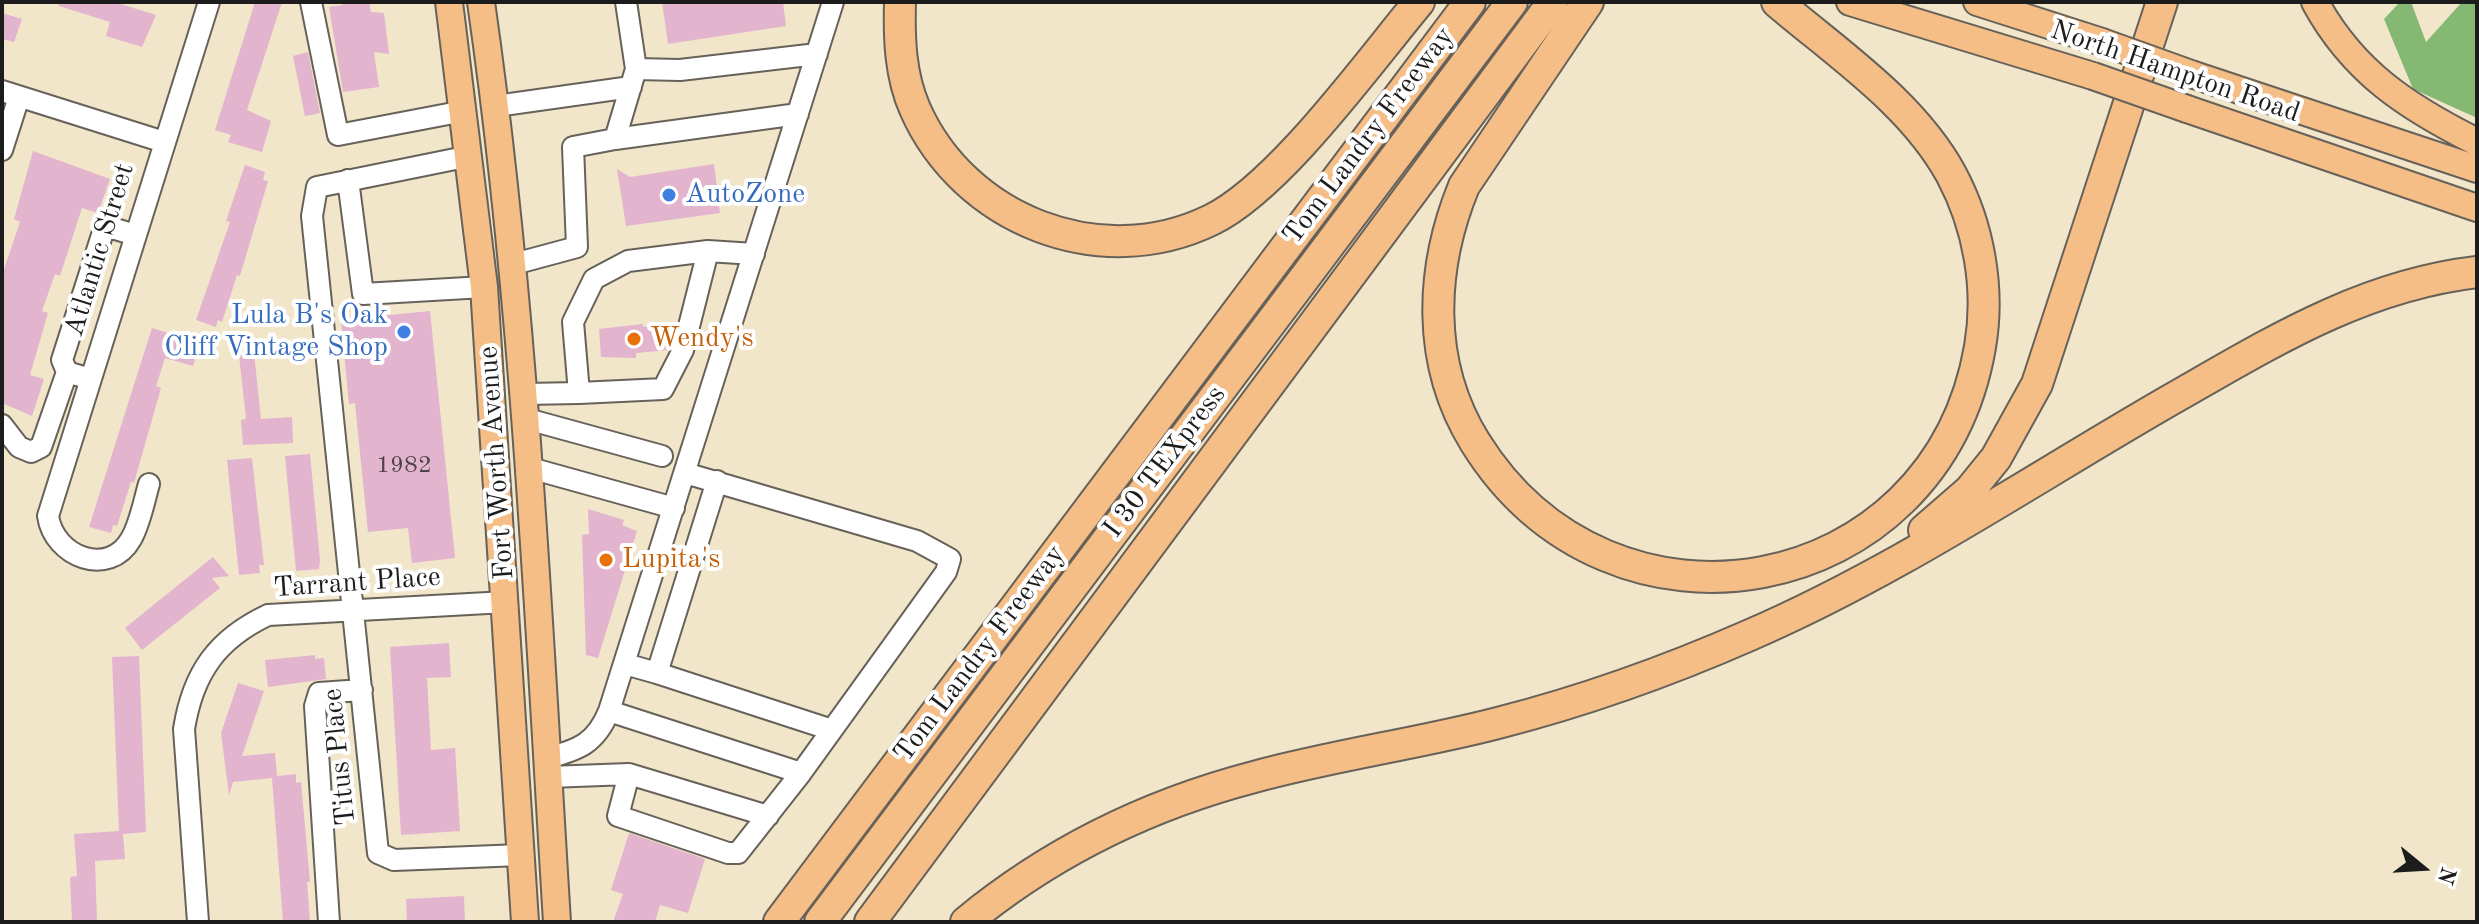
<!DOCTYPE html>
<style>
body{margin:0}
#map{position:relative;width:2479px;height:924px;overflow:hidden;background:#f1e5ca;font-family:"Old Standard TT",serif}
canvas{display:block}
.frame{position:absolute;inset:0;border:4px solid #1c1c1c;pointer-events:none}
.north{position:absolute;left:2383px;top:828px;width:80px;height:80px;-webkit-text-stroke:6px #fff;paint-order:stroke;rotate:108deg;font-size:22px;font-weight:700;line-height:32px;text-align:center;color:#1c1c1c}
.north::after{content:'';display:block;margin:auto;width:28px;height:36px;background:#1c1c1c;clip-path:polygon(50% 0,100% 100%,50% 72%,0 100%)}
</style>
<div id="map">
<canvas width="2479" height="924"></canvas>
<div class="frame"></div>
<div class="north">N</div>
</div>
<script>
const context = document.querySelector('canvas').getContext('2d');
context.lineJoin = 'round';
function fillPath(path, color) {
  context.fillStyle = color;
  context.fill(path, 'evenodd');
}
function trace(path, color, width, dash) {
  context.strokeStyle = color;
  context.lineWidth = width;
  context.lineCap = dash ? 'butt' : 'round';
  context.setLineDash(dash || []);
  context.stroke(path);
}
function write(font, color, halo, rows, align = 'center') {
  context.font = font + ' "Old Standard TT",serif';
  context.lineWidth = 8;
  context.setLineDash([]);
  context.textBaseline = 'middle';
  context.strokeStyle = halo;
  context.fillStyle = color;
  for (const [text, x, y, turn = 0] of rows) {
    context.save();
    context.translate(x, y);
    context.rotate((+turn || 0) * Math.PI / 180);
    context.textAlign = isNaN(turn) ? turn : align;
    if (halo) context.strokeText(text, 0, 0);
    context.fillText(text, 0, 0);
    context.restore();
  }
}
const forest = new Path2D(`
 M 2400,2 L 2411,2 L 2426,42 L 2462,2 L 2477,2 L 2477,118 L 2413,89 L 2384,19 Z`);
const building = new Path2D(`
 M 59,2 L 114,2 L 156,15 L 142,47 L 106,36 L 110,22 L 59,6 Z
 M 255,2 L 282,2 L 247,110 L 271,121 L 262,152 L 228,142 L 231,135 L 215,130 Z
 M 342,2 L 369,2 L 371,12 L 384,13 L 389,54 L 374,52 L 379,87 L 343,92 L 329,7 L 343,5 Z
 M 662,2 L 783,2 L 786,26 L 668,44 Z
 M 2,13 L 22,19 L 14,42 L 2,39 Z
 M 308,52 L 320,113 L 305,116 L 293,56 Z
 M 33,151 L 110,179 L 98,213 L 82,208 L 60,276 L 55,274 L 42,311 L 48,313 L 30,375 L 44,379 L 32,416 L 2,403 L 2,275 L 20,222 L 14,219 Z
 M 714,164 L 720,213 L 626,226 L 617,169 L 630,177 Z
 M 245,165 L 265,172 L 263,180 L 268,181 L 240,276 L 237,275 L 222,322 L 218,320 L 216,327 L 196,320 L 230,222 L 226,221 Z
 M 430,311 L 455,558 L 412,563 L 408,528 L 368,532 L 355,403 L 349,404 L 341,320 Z
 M 643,324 L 643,327 L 666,325 L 668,350 L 636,353 L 636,358 L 601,357 L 599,329 Z
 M 152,328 L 200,343 L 193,366 L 165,358 L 156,386 L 161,388 L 134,483 L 131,482 L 117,526 L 113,525 L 111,533 L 89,527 Z
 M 254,353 L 261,419 L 292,417 L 293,443 L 243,445 L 241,420 L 246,419 L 239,355 Z
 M 310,454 L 320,560 L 319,569 L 296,571 L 285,456 Z
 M 252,458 L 264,565 L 259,565 L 260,573 L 239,575 L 227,460 Z
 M 588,509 L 624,520 L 622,525 L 637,531 L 598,658 L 586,655 L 582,535 L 589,534 Z
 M 213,557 L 229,576 L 212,578 L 220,588 L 142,650 L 125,628 Z
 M 449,643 L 451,677 L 427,678 L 431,750 L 455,748 L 460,831 L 401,835 L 390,647 Z
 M 315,655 L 315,659 L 324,658 L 326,679 L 268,687 L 265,660 Z
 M 139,656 L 146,832 L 123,834 L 125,859 L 95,861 L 97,922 L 72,922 L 70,877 L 77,876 L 74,834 L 119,831 L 112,657 Z
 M 238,683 L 264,691 L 242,756 L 275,753 L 277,776 L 296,774 L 296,783 L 301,782 L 310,882 L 307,882 L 310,922 L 283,922 L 272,778 L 233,782 L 229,795 L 221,733 Z
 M 629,833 L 705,859 L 688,913 L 660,905 L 655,922 L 613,922 L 623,894 L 611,890 Z
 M 464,896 L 465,922 L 407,922 L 406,899 Z`);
const minor = new Path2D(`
 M 311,2 L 338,135 L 464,111
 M 636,69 L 680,70 L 817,54
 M 2,91 L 164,142
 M 496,106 L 631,87
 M 615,139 L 798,114
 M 2,150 L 19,97
 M 470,156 L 317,187 L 312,216 L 378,853 L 394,860 L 521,855
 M 348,180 L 363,294 L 484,287
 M 514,264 L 577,247 L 573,147 L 615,139 L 636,69 L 626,2
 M 90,379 L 67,372 L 62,360 L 103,232 L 109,227 L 135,235
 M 579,393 L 663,389 L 683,350 L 708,251
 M 525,394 L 579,393 L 573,322 L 594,279 L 628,261 L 708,251 L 754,254
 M 527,419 L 662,456
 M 2,425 L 19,447 L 31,452 L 41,447 L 67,372
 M 530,468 L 674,508
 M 149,484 C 144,501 140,524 131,539 C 109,578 54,557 48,516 L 209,2
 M 625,664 L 657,673 L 717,481
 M 657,673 L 832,730
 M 609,711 L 801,773 L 946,572 L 950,559 L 917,541 L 685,473
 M 547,758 C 579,750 596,743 609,711 L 833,2
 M 629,774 L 618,816 L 728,853 L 738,853 L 801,773
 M 549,777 L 629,774 L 768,816
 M 198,922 L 184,729 C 193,673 217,639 268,615 L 506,602
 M 329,922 L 315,706 L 319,693 L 362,690`);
const major = new Path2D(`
 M 449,2 L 484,287 L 525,922
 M 481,2 C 525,307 538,614 557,922
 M 1850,2 L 2093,76
 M 1977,2 L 2102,42
 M 2315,2 C 2353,72 2407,107 2477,142
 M 2194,75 L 2477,169
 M 2187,109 L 2477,208`);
const highway = new Path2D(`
 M 900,2 C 899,38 900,75 915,109 C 964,220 1100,274 1211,220 C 1279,187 1368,63 1419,2
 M 1588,2 L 1464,186 C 1430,269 1426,363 1475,442 C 1611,661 1936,602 1980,347 C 1990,289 1979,226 1951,174 C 1912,103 1838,54 1777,2
 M 1924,530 L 1970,490 L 1996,458 L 2037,384 L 2162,2
 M 779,922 L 1470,2
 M 820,922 L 1512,2
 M 870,922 L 1553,2
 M 966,922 C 1051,852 1147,805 1254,777 C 1334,755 1417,744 1498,723 C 1584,701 1668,671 1750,635 C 1900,570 2037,476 2179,395 C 2275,340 2365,285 2477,272`);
const majorBridge = new Path2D(`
 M 2102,42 L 2194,75
 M 2093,76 L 2187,109`);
const markers = [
 [669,195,8,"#3f7fe0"],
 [404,332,8,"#3f7fe0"],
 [634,339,8,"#e8710a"],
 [606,560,8,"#e8710a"]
];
const numberNames = [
 ["1982",404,466]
];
const streetNames = [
 ["North Hampton Road",2175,72,19],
 ["Tom Landry Freeway",1369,136,-53],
 ["Atlantic Street",100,250,-73],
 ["I 30 TEXpress",1165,462,-53],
 ["Fort Worth Avenue",497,463,-94],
 ["Tarrant Place",357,583,-4],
 ["Tom Landry Freeway",980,654,-53],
 ["Titus Place",340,757,-96]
];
const shopNames = [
 ["AutoZone",685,195],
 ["Lula B's Oak",388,316,"right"],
 ["Cliff Vintage Shop",388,348,"right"]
];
const foodNames = [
 ["Wendy's",650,339],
 ["Lupita's",622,560]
];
fillPath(forest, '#84b873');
fillPath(building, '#e2b4ce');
trace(minor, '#676259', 24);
trace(major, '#676259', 30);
trace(highway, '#676259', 34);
trace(minor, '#fff', 20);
trace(major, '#f6be87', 26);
trace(highway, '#f6be87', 30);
trace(majorBridge, '#676259', 30, []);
trace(majorBridge, '#f6be87', 26);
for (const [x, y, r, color] of markers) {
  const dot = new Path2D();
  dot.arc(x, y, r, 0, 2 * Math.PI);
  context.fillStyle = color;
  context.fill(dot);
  trace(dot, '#fff', 3);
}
write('24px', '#4e4248', null, numberNames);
write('28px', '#1c1c1c', '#fff', streetNames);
write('28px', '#366cbe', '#fff', shopNames, 'left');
write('28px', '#c56008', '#fff', foodNames, 'left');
</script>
